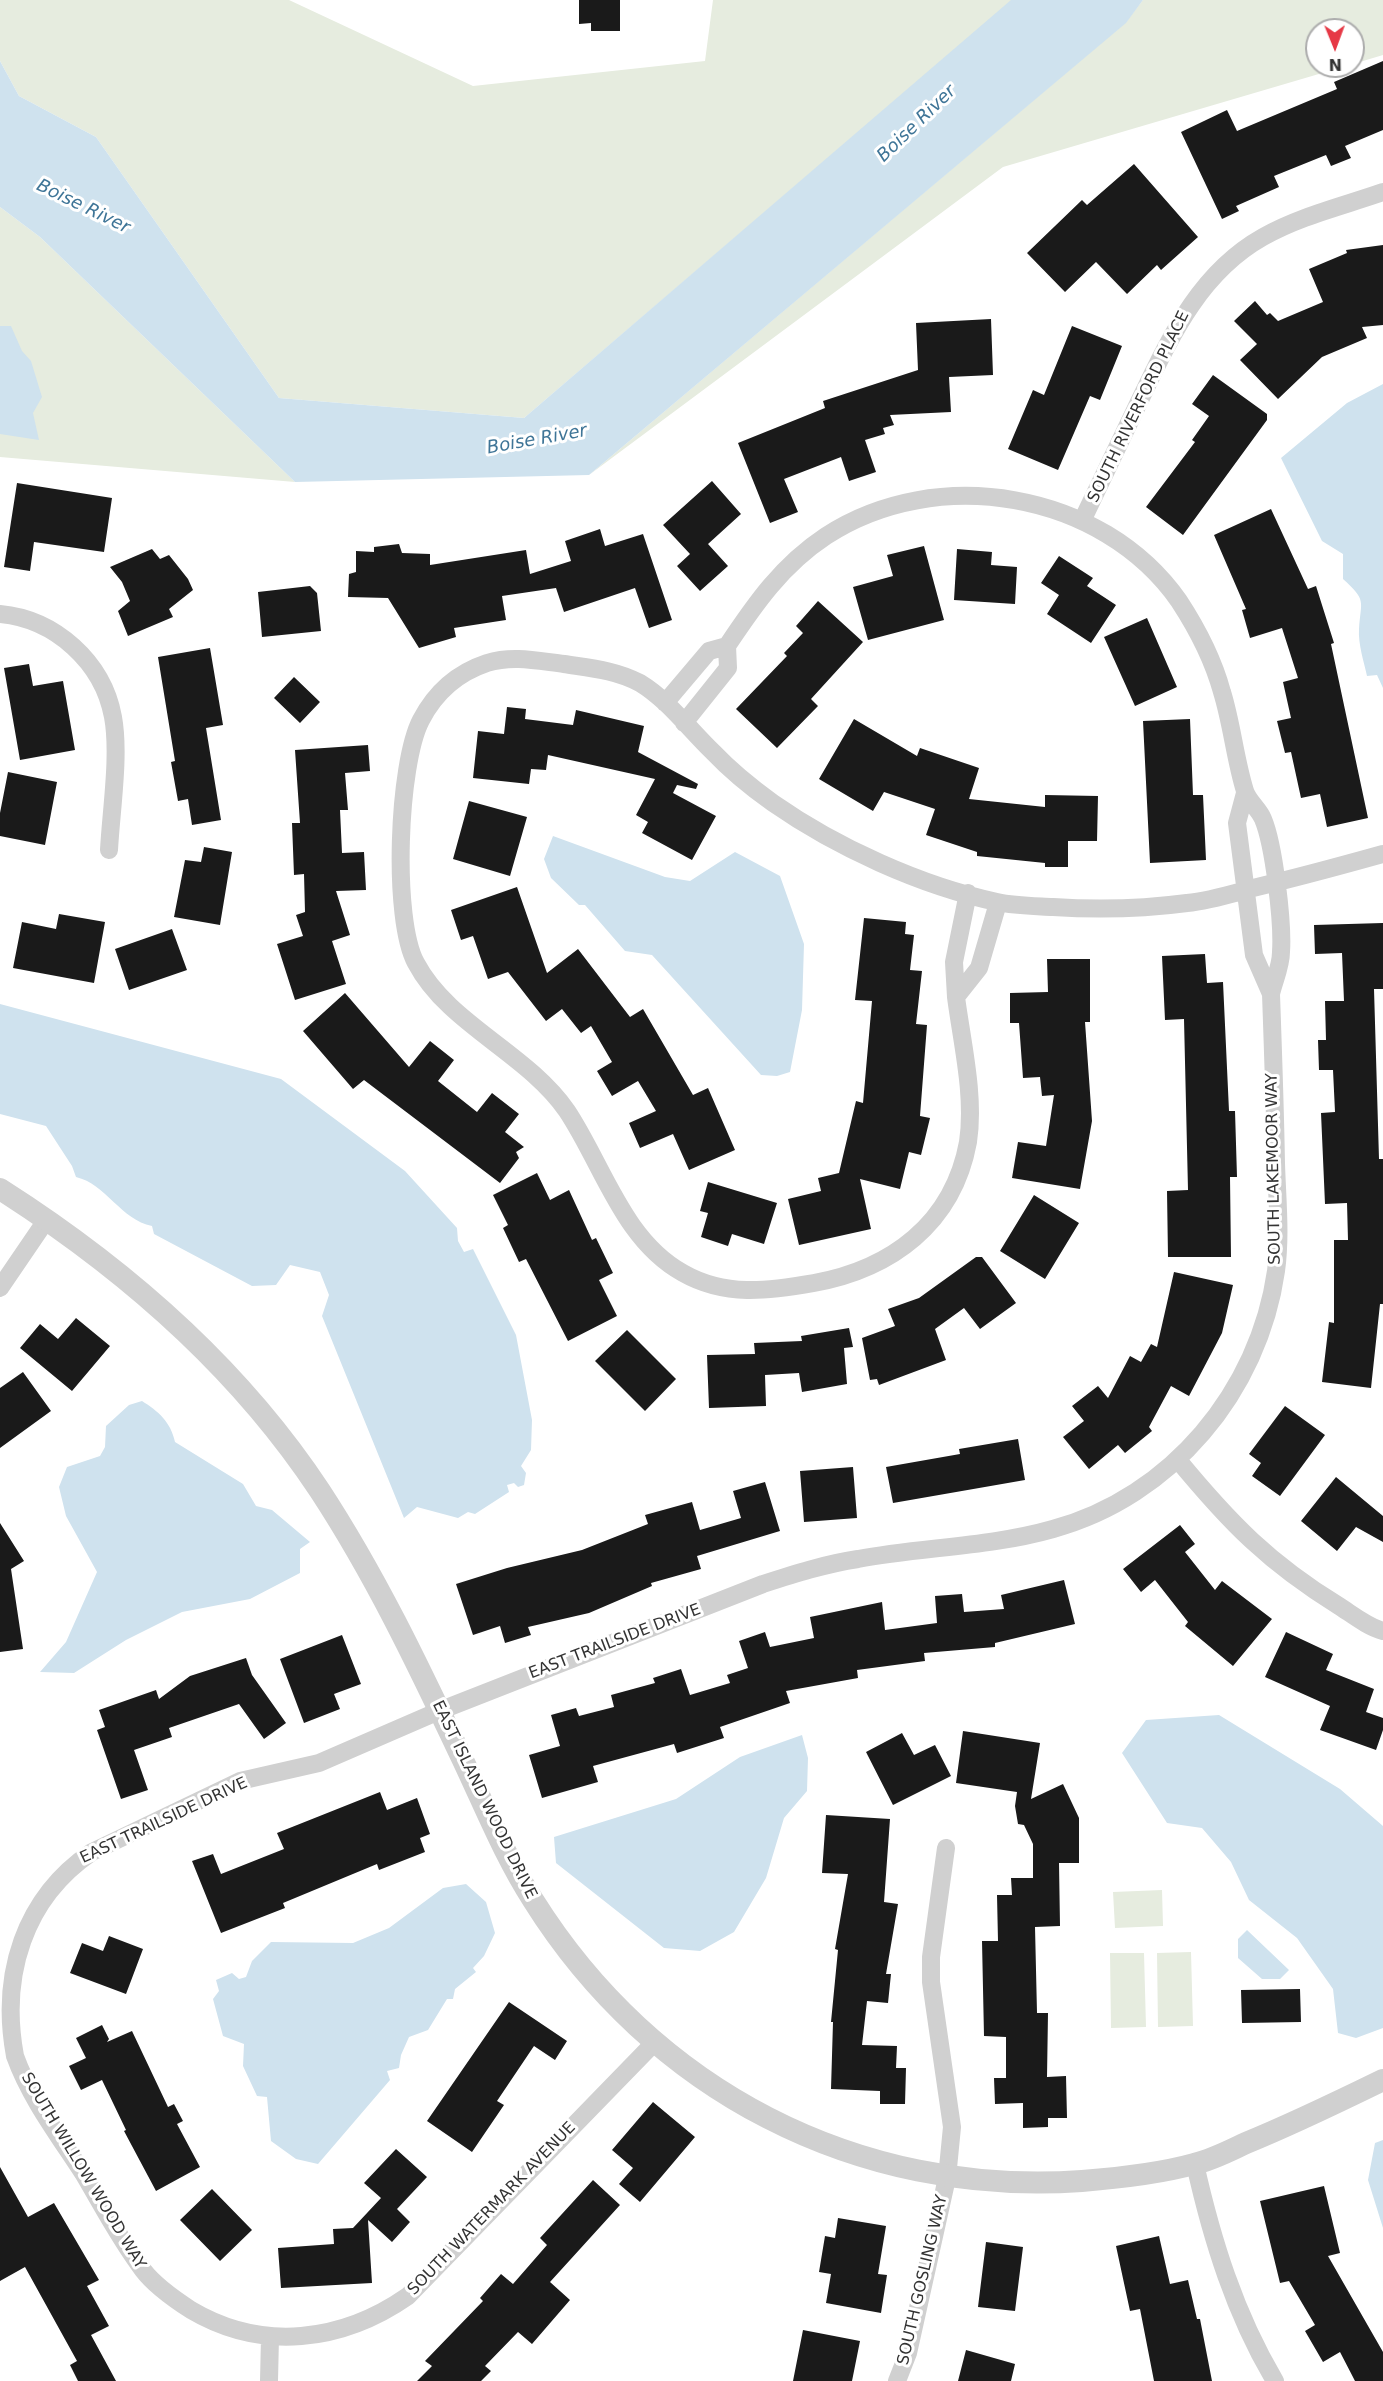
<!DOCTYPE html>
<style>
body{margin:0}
#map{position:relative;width:1383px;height:2381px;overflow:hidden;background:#fff;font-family:"DejaVu Sans",sans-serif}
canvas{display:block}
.north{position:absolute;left:1305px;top:18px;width:60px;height:60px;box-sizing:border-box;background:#fff;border:2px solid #adadad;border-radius:50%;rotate:179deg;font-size:16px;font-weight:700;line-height:24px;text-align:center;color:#333}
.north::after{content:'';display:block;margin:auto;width:21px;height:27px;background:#e63946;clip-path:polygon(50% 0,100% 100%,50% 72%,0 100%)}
</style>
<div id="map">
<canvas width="1383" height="2381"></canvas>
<div class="north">N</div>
</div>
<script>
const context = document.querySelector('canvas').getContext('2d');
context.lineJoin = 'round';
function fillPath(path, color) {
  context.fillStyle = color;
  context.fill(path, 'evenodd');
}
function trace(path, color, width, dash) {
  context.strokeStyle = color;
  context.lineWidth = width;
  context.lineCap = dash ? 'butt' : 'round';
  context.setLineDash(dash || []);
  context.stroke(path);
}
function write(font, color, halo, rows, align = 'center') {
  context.font = font + ' "DejaVu Sans",sans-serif';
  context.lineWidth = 6;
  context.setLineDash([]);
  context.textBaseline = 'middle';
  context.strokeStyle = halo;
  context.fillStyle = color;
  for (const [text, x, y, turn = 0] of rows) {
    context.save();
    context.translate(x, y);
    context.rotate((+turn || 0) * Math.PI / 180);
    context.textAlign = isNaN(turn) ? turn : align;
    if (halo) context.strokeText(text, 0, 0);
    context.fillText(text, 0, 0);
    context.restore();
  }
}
const green = new Path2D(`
 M 0,0 L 289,0 L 473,86 L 705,61 L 713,0 L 1013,0 L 524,418 L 279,398 L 96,137 L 19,96 L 0,61 Z
 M 1143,0 L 1383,0 L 1383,55 L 1353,64 L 1353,30 L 1317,30 L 1317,66 L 1346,66 L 1003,167 L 589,475 L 1125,23 Z
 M 0,207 L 40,237 L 295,482 L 0,457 Z
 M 1162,1890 L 1163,1926 L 1115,1928 L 1113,1892 Z
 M 1191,1952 L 1193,2026 L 1158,2027 L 1157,1953 Z
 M 1110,1953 L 1144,1953 L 1146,2027 L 1111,2028 Z`);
const water = new Path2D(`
 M 1011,0 L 1143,0 L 1126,23 L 589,475 L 295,482 L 40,237 L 0,207 L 0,61 L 19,96 L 96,137 L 279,398 L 524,418 Z
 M 0,326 L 11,326 L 22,351 L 31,361 L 42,397 L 33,413 L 39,440 L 0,434 Z
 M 1383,384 L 1383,688 L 1377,675 L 1367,676 C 1364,662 1358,644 1359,629 C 1361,600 1367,601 1343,579 L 1343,554 L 1322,541 L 1281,458 L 1347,403 Z
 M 553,836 L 665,877 L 690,881 L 735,852 L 780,876 L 804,944 L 802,1010 L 790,1072 L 777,1076 L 761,1075 L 652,955 L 625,951 L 585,905 L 579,905 L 551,878 L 544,859 Z
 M 0,1004 L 281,1079 L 405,1171 L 457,1228 L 458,1241 L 464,1252 L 473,1249 L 516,1335 L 532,1420 L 531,1450 L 521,1466 L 526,1473 L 524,1485 L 518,1487 L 514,1483 L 507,1485 L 509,1492 L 475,1514 L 468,1512 L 458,1518 L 417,1507 L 404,1518 L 322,1316 L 329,1295 L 320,1272 L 290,1265 L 276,1285 L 252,1286 L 154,1234 L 152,1226 C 121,1220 106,1184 76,1177 L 72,1166 L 46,1126 L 0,1114 Z
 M 142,1401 C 158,1411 171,1422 175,1442 L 243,1484 L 256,1506 L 272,1510 L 310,1542 L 300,1549 L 300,1573 L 250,1599 L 182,1612 L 126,1640 L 74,1673 L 40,1672 L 66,1642 L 97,1572 L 66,1516 L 59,1487 L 67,1467 L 100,1456 L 105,1447 L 106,1426 L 129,1405 Z
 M 1219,1715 L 1340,1789 L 1383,1826 L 1383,2028 L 1356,2038 L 1338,2033 L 1333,1989 L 1297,1938 L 1249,1900 L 1231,1862 L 1202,1828 L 1167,1823 L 1122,1753 L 1146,1720 Z
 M 802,1735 L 808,1758 L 807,1791 L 784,1818 L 766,1878 L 734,1932 L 700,1951 L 664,1948 L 556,1863 L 554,1837 L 676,1799 L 740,1757 Z
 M 466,1884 L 486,1902 L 495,1933 L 484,1956 L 473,1968 L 476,1972 L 455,1989 L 453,1999 L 447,1999 L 428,2030 L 409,2037 L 401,2055 L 399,2068 L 387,2071 L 390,2080 L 318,2164 L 296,2159 L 271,2141 L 267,2097 L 257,2096 L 243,2066 L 244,2044 L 223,2036 L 213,1999 L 219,1991 L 216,1980 L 232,1973 L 239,1979 L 246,1977 L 252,1961 L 271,1942 L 353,1943 L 389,1928 L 443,1888 Z
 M 1247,1930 L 1289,1970 L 1280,1979 L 1262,1979 L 1238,1958 L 1238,1939 Z
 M 1383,2140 L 1383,2228 L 1368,2180 L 1375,2143 Z`);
const building = new Path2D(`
 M 579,0 L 620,0 L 620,31 L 591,31 L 591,23 L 579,24 Z
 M 1383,61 L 1383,130 L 1345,146 L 1351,158 L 1331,166 L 1326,155 L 1274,176 L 1279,187 L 1236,206 L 1239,211 L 1222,219 L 1181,132 L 1227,110 L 1237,131 L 1337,89 L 1334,82 Z
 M 1134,164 L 1198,237 L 1161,270 L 1157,265 L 1127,294 L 1096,262 L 1065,292 L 1027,253 L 1082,200 L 1087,205 Z
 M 1383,245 L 1383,325 L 1362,327 L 1367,338 L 1322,357 L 1278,399 L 1240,360 L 1257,344 L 1234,321 L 1255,301 L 1267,315 L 1270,313 L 1278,321 L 1323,302 L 1309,269 L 1347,253 L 1346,250 Z
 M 991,319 L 993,375 L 949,377 L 951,412 L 890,415 L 894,425 L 883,428 L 885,434 L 865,440 L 876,472 L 849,481 L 841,457 L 784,479 L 798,512 L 770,523 L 738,443 L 825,408 L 823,401 L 918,370 L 916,323 Z
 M 1072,326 L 1122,346 L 1100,400 L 1090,396 L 1058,470 L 1008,449 L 1033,390 L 1044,395 Z
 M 1213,375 L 1267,414 L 1267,420 L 1183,535 L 1146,507 L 1195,442 L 1192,440 L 1209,416 L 1192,404 Z
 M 712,481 L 741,514 L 708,544 L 728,566 L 700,591 L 677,566 L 690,554 L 663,525 Z
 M 17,483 L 112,498 L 104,552 L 34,542 L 30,571 L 4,567 Z
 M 1271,509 L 1308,589 L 1316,586 L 1334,643 L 1331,644 L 1368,818 L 1327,827 L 1320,794 L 1301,798 L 1291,752 L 1285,753 L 1277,721 L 1291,718 L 1283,682 L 1298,678 L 1282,628 L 1250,638 L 1242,610 L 1246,609 L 1214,535 Z
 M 600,529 L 605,546 L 643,534 L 672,620 L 649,628 L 635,588 L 564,612 L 556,588 L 502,596 L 506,620 L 454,628 L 456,637 L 419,648 L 388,598 L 348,597 L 349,574 L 356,572 L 356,551 L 374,552 L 374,547 L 399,544 L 402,553 L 430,554 L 430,565 L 526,550 L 530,574 L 571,561 L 565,541 Z
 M 924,546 L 944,620 L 868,640 L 853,587 L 893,576 L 887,555 Z
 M 152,549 L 160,559 L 169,555 L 188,579 L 193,590 L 169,609 L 173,617 L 128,636 L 118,611 L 130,601 L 122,582 L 110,567 Z
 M 957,549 L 992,552 L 991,565 L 1017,567 L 1015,604 L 954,600 Z
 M 1059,556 L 1093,578 L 1087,586 L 1116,605 L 1091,643 L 1047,614 L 1059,595 L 1041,583 Z
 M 310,586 L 317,593 L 321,631 L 262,637 L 258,592 Z
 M 818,601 L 863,642 L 811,699 L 818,706 L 777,748 L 736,709 L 787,656 L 784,653 L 803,633 L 796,626 Z
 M 1147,618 L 1177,687 L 1135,706 L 1104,637 Z
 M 210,648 L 223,725 L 206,728 L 221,820 L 192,825 L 188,799 L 178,801 L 171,762 L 175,761 L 158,657 Z
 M 29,664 L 33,686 L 63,681 L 75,750 L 20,760 L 4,668 Z
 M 294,677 L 320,702 L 300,723 L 274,698 Z
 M 507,707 L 526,709 L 525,719 L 573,725 L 576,710 L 644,726 L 638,752 L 698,784 L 696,789 L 677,785 L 673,793 L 716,816 L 692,860 L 642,833 L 648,822 L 636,815 L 655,779 L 548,755 L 546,770 L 531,769 L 529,784 L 473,778 L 478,731 L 504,734 Z
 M 854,719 L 917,756 L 920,748 L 979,768 L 969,799 L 1045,807 L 1045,795 L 1098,796 L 1097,841 L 1068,841 L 1068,867 L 1045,867 L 1045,863 L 977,856 L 977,852 L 926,835 L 935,809 L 884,792 L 873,811 L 819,779 Z
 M 1190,719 L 1193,795 L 1203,795 L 1206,860 L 1150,863 L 1143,721 Z
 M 368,745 L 370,771 L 345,773 L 348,810 L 340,810 L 342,853 L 364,852 L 366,890 L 336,891 L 350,935 L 332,941 L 346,984 L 295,1000 L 277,944 L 303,936 L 296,915 L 305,912 L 304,874 L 294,875 L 292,823 L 300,823 L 295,750 Z
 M 8,772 L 57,782 L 45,845 L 0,836 L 0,813 Z
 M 469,801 L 527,817 L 510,876 L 453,859 Z
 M 204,847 L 232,852 L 220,925 L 174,917 L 185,860 L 201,862 Z
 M 517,887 L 547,973 L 578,949 L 630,1017 L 643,1009 L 693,1095 L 708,1088 L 735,1150 L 689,1170 L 673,1134 L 640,1148 L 629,1123 L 656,1111 L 638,1081 L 612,1096 L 597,1071 L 612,1062 L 591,1026 L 581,1033 L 562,1009 L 546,1021 L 508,972 L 488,979 L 473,936 L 461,940 L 451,910 Z
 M 59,914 L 105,922 L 94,983 L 13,968 L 22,922 L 56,929 Z
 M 864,918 L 906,922 L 905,934 L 914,935 L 910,970 L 922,971 L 916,1024 L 927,1025 L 920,1116 L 930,1118 L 921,1155 L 909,1152 L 900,1189 L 860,1179 L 871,1229 L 799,1245 L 788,1199 L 821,1191 L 818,1178 L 839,1173 L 856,1101 L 863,1103 L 872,1001 L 855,1000 Z
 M 1383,923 L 1383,989 L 1374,989 L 1379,1159 L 1383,1159 L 1383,1304 L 1380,1304 L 1371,1388 L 1322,1382 L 1329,1322 L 1334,1323 L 1334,1240 L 1348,1240 L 1347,1203 L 1325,1204 L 1321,1113 L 1335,1112 L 1333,1070 L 1319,1070 L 1318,1040 L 1326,1040 L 1325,1001 L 1344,1001 L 1342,953 L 1315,954 L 1314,925 Z
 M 172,929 L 187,970 L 129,990 L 115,949 Z
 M 1205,954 L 1207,983 L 1223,982 L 1229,1111 L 1235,1111 L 1237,1177 L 1230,1177 L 1231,1257 L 1168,1257 L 1167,1191 L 1188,1190 L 1184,1019 L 1165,1020 L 1162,956 Z
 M 1047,959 L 1090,959 L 1090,1022 L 1085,1022 L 1092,1121 L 1080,1189 L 1012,1178 L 1018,1142 L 1046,1146 L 1054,1095 L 1042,1096 L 1040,1077 L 1023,1078 L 1019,1023 L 1010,1023 L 1010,993 L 1048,992 Z
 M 345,993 L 409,1067 L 430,1041 L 454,1060 L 438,1081 L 477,1112 L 492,1093 L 519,1114 L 505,1132 L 524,1147 L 516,1152 L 519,1158 L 500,1183 L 364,1080 L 353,1089 L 303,1031 Z
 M 537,1173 L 550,1200 L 569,1190 L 592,1240 L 596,1238 L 613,1273 L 599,1280 L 617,1316 L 568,1341 L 526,1259 L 519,1262 L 503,1228 L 508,1225 L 493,1195 Z
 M 708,1182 L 777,1203 L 764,1244 L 732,1234 L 728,1246 L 701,1237 L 708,1213 L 700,1211 Z
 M 1034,1195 L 1079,1223 L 1045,1279 L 1000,1251 Z
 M 976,1257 L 982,1257 L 1016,1303 L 980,1329 L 964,1308 L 935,1329 L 946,1360 L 879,1385 L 877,1379 L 870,1380 L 862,1338 L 895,1326 L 888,1309 L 919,1298 Z
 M 1174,1272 L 1233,1285 L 1222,1333 L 1189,1396 L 1171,1386 L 1149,1427 L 1152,1431 L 1125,1453 L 1118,1445 L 1089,1469 L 1063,1437 L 1084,1421 L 1072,1406 L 1098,1386 L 1108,1398 L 1130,1356 L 1141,1362 L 1151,1344 L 1157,1347 Z
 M 76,1318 L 110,1346 L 72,1391 L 20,1348 L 40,1324 L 58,1339 Z
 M 849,1328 L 853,1347 L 844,1348 L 847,1384 L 802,1392 L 799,1373 L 765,1375 L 766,1406 L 709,1408 L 707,1355 L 755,1354 L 754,1343 L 802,1341 L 801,1336 Z
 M 627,1330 L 676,1379 L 645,1411 L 595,1361 Z
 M 23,1372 L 51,1411 L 0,1448 L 0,1388 Z
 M 1285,1406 L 1325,1435 L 1280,1496 L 1252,1476 L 1261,1463 L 1249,1454 Z
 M 1018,1439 L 1025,1480 L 893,1503 L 886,1467 L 960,1454 L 959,1449 Z
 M 853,1467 L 857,1518 L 804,1522 L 800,1471 Z
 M 1336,1477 L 1383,1516 L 1383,1542 L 1356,1527 L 1337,1551 L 1301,1521 Z
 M 765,1482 L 780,1531 L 697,1556 L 701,1569 L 651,1583 L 652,1586 L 589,1613 L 528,1627 L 531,1635 L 505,1643 L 500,1626 L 473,1635 L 456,1584 L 507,1568 L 582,1550 L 648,1524 L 645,1515 L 692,1502 L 700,1530 L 741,1518 L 733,1491 Z
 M 0,1523 L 24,1561 L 11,1569 L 23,1649 L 0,1652 Z
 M 1180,1525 L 1195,1544 L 1185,1552 L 1215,1590 L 1222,1581 L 1272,1619 L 1233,1666 L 1185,1626 L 1188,1622 L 1155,1580 L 1141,1592 L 1123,1569 Z
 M 1064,1580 L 1075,1624 L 995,1643 L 995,1647 L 924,1653 L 925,1661 L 857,1670 L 858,1678 L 786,1691 L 790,1703 L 720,1727 L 724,1738 L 677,1753 L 674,1744 L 593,1766 L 598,1782 L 542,1798 L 529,1755 L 560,1746 L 551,1715 L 576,1708 L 579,1716 L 614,1707 L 611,1695 L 655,1683 L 653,1678 L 681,1669 L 690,1695 L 730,1683 L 727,1675 L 748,1668 L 739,1641 L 765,1632 L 770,1647 L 814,1638 L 810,1617 L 882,1602 L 885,1630 L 937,1623 L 935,1596 L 962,1594 L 964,1612 L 1004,1609 L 1001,1595 Z
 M 1286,1632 L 1333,1654 L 1326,1670 L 1374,1689 L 1366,1712 L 1383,1718 L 1383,1730 L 1376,1750 L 1320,1730 L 1330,1706 L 1265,1677 Z
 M 342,1635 L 361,1684 L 334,1694 L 340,1709 L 304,1723 L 280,1659 Z
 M 246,1658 L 252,1675 L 286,1723 L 264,1739 L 239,1704 L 169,1728 L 172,1737 L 134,1750 L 148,1790 L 121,1799 L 97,1730 L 105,1727 L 99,1710 L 156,1690 L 159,1699 L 190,1676 Z
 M 963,1731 L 1040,1743 L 1031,1799 L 1063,1784 L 1079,1818 L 1079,1863 L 1059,1863 L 1060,1926 L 1035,1927 L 1037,2013 L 1048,2013 L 1047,2077 L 1066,2076 L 1067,2118 L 1048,2118 L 1048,2127 L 1023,2128 L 1023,2103 L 995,2104 L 994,2078 L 1006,2078 L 1006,2037 L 984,2036 L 982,1941 L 998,1941 L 997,1895 L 1012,1895 L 1011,1878 L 1033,1878 L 1033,1844 L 1024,1825 L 1018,1824 L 1015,1806 L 1017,1792 L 956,1783 Z
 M 902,1733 L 914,1755 L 935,1745 L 951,1776 L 893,1805 L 866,1752 Z
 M 380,1792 L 387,1810 L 417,1798 L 430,1834 L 420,1838 L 425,1852 L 379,1870 L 377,1864 L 283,1903 L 285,1908 L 221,1933 L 192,1861 L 213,1854 L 221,1874 L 284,1849 L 277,1833 Z
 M 826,1815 L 890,1819 L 884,1902 L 898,1904 L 886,1974 L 891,1974 L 888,2003 L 867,2001 L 862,2045 L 897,2046 L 896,2068 L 906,2068 L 905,2104 L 880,2104 L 880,2091 L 831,2089 L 833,2022 L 831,2022 L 838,1950 L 835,1949 L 848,1874 L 822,1873 Z
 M 109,1936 L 143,1949 L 126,1994 L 70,1973 L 82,1943 L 103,1951 Z
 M 1300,1989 L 1301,2022 L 1242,2023 L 1241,1990 Z
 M 509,2002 L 567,2041 L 555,2060 L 534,2046 L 497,2101 L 504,2105 L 472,2152 L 427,2121 Z
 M 102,2025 L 109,2039 L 107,2042 L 132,2031 L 168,2107 L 174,2104 L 183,2121 L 177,2124 L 200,2167 L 156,2191 L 124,2131 L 126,2130 L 102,2080 L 81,2090 L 69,2066 L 86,2058 L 76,2038 Z
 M 653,2102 L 695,2137 L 640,2202 L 619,2184 L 633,2168 L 612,2150 Z
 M 396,2149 L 427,2177 L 397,2209 L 410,2222 L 392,2242 L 368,2220 L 372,2283 L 281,2288 L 278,2248 L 334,2244 L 333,2229 L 353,2228 L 381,2198 L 364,2183 Z
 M 0,2167 L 28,2217 L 54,2203 L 99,2280 L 87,2286 L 109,2326 L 91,2335 L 116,2381 L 78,2381 L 70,2365 L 77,2361 L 25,2267 L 0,2281 Z
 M 593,2180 L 620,2205 L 550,2282 L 570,2300 L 532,2344 L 518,2332 L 485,2366 L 491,2371 L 481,2381 L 417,2381 L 432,2366 L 425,2361 L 483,2301 L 480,2298 L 501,2274 L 513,2284 L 547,2245 L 540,2238 Z
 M 1324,2186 L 1340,2253 L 1328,2256 L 1383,2352 L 1383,2381 L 1355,2381 L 1340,2352 L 1323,2362 L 1305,2331 L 1315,2325 L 1289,2281 L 1280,2283 L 1260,2201 Z
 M 212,2189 L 252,2230 L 220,2261 L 180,2220 Z
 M 838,2218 L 886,2226 L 878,2274 L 887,2275 L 881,2313 L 826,2303 L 831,2274 L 819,2272 L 825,2236 L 835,2238 Z
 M 1159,2236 L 1170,2284 L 1188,2280 L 1197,2319 L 1200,2319 L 1212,2381 L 1154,2381 L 1140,2309 L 1130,2311 L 1116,2246 Z
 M 986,2242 L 1023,2247 L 1015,2311 L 978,2307 Z
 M 803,2330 L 860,2341 L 852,2381 L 793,2381 Z
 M 966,2350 L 1015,2364 L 1011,2381 L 958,2381 Z`);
const minor = new Path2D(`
 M 1082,521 C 1101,482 1120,442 1139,402 C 1170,338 1199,273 1263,237 C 1300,216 1343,206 1383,192
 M 0,614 C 55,619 103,662 113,717 C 120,755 111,811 109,850
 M 727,646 C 755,604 782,565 826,536 C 936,464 1102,491 1179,601 C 1198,630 1213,659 1222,692 C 1232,724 1235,759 1245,791 C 1248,801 1259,809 1263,819 C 1274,845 1283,923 1281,952 C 1281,966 1274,981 1271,994 L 1254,955 L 1237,823 L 1245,793
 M 665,703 L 709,651 L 727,646 L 728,668 L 684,723
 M 968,893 L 954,962 L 956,997 L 979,968 L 998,903
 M 956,997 C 962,1043 975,1096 968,1142 C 953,1224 891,1269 814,1283 C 768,1291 725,1297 683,1273 C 623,1240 603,1165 567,1111 C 527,1053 448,1024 416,963 C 392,919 398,764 421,720 C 435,693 457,673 487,663 C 513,655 538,661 564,664 C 590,668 616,670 640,683 C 668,700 689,729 713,752 C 731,771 752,788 773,803 C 836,847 921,886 997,902 C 1015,906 1035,906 1053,907 C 1098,910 1142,909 1187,903 C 1209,901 1231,894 1253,888 C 1296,878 1340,866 1383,854
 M 0,1288 L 47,1219
 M 1178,1460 C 1230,1523 1269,1563 1339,1606 C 1353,1615 1368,1627 1383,1631
 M 654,2043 L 408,2296 C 342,2342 262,2352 191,2310 C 174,2299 155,2286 143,2270 C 120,2240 102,2205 83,2173 C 59,2136 30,2098 15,2056 C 0,1975 24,1898 92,1852 L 240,1781 L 319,1763 L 439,1711 L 763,1584 C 794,1574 825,1564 858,1559 C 922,1547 990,1547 1053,1529 C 1171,1497 1259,1391 1276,1271 C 1281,1235 1277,1199 1276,1163 C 1275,1107 1273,1050 1271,994
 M 1195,2164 C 1212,2240 1235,2314 1275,2381
 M 269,2381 L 270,2337
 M 897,2381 L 908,2353 L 947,2178 L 952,2127 L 931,1982 L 931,1957 L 946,1848`);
const tertiary = new Path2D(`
 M 0,1189 C 124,1268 238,1367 320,1491 C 375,1575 418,1665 461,1756 C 484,1804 504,1855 533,1900 C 652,2090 857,2197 1082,2181 C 1119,2178 1158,2174 1194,2164 C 1212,2160 1229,2151 1246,2143 C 1293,2124 1338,2102 1383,2080`);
const streetNames = [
 ["SOUTH RIVERFORD PLACE",1139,407,-64],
 ["SOUTH LAKEMOOR WAY",1274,1169,-91],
 ["EAST TRAILSIDE DRIVE",615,1642,-21],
 ["EAST ISLAND WOOD DRIVE",484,1800,64],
 ["EAST TRAILSIDE DRIVE",164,1821,-25],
 ["SOUTH WILLOW WOOD WAY",83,2171,59],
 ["SOUTH WATERMARK AVENUE",492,2209,-46],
 ["SOUTH GOSLING WAY",923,2280,-77]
];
const waterNames = [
 ["Boise River",917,124,-44],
 ["Boise River",83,207,26],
 ["Boise River",537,440,-10]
];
fillPath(green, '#e6ecdf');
fillPath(water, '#cfe2ee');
fillPath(building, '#1a1a1a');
trace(minor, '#d0d0d0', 18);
trace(tertiary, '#d0d0d0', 22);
write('16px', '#333', '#fff', streetNames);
write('italic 18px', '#3f7597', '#fff', waterNames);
</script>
